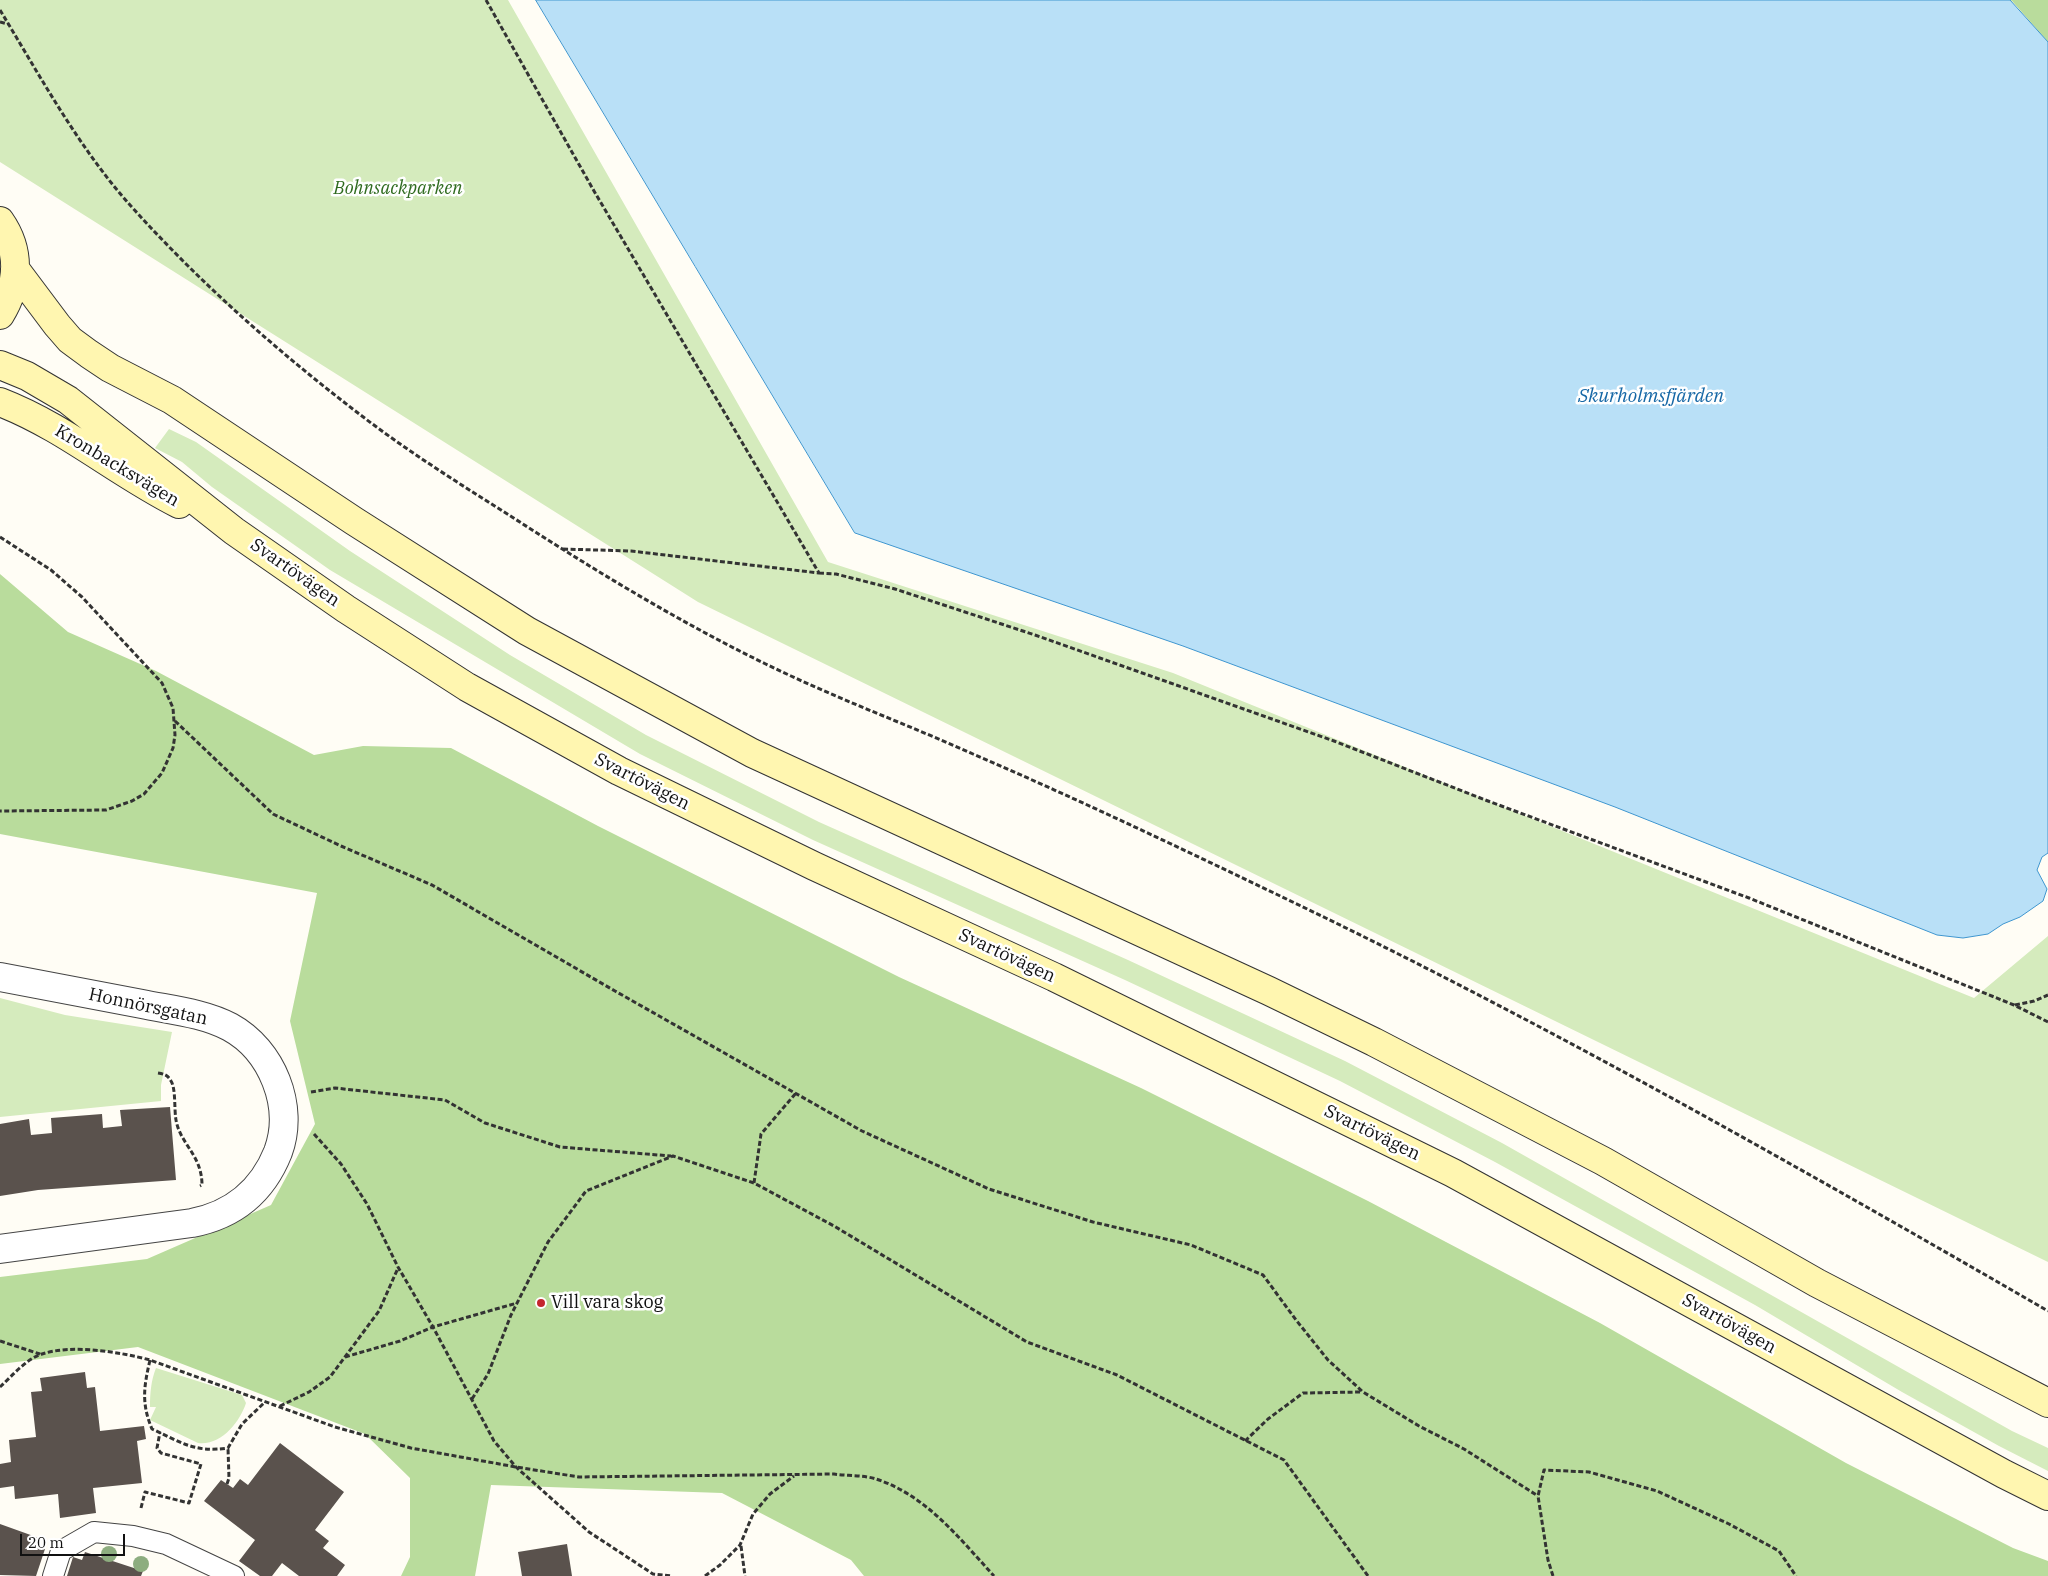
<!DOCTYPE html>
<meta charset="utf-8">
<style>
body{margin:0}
#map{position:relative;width:2048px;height:1576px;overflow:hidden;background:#fffdf5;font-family:"IBM Plex Serif",serif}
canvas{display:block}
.scale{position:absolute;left:20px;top:1534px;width:105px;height:22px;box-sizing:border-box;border:2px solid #111;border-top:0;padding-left:6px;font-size:15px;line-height:18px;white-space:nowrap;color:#111;-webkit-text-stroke:4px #fff;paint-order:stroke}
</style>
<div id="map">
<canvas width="2048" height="1576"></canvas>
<div class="scale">20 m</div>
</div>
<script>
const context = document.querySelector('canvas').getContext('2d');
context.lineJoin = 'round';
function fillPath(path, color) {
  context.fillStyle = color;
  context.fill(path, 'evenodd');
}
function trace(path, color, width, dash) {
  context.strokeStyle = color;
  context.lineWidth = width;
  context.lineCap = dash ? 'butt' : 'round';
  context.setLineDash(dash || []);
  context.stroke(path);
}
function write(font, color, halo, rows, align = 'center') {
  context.font = font + ' "IBM Plex Serif",serif';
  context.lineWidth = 5;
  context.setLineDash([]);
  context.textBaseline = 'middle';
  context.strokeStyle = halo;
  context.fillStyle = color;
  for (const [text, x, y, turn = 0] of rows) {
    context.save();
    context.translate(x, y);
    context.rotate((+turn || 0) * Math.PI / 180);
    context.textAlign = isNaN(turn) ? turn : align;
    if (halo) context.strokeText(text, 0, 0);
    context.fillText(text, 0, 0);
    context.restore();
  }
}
const green = new Path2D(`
 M 0,0 L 508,0 L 828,562 L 1173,673 L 1974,998 L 2048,936 L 2048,1262 L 698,602 L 0,162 Z
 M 169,429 L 196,442 L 350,551 L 510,655 L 646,735 L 819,822 L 1128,960 L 1345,1061 L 1502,1143 L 2012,1431 L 2048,1448 L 2048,1471 L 1999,1446 L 1902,1392 L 1755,1305 L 1495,1162 L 1340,1081 L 1125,980 L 813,840 L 640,754 L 330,570 L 212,487 L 182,462 L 155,448 Z
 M 0,998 L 65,1015 L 172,1032 L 161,1085 L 161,1101 L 0,1117 Z
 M 156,1368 L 242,1395 L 246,1403 C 240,1422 221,1446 198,1443 L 150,1420 L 156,1407 L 150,1407 C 150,1393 151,1381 156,1368 Z`);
const forest = new Path2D(`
 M 2010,0 L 2048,0 L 2048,42 L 2012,1 Z
 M 0,574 L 68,632 L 156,671 L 314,755 L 363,746 L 451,748 L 598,826 L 899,977 L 1141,1088 L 1368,1201 L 1600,1323 L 1846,1463 L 2013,1548 L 2048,1561 L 2048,1576 L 864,1576 L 851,1560 L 722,1493 L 491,1485 L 475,1576 L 401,1576 L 410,1557 L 410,1478 L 365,1434 L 138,1347 L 0,1364 L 0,1277 L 147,1259 L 271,1205 L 315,1124 L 290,1021 L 317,893 L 0,834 Z`);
const water = new Path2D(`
 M 536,0 L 2010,0 L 2048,42 L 2048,853 L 2042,857 L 2037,870 L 2047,889 L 2043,901 L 2020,917 L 2003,924 L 1988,934 L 1963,938 L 1937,935 L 1615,807 L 1183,646 L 855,533 Z`);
const building = new Path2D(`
 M 170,1107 L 176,1180 L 38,1190 L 0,1196 L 0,1124 L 29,1119 L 31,1135 L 52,1133 L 51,1118 L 102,1114 L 103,1128 L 122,1126 L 120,1110 Z
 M 85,1372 L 87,1388 L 95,1387 L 100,1431 L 144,1426 L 146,1439 L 137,1441 L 142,1483 L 93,1488 L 96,1513 L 60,1518 L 58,1494 L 15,1499 L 14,1486 L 0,1488 L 0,1464 L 11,1462 L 9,1440 L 36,1437 L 31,1392 L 42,1391 L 40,1378 Z
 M 280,1443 L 344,1492 L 315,1530 L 329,1541 L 323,1548 L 345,1565 L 337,1576 L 299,1576 L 282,1563 L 272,1576 L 260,1576 L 239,1561 L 255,1540 L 204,1501 L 221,1480 L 233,1488 L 240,1479 L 248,1485 Z
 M 0,1524 L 39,1538 L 36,1545 L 45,1549 L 36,1576 L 0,1575 Z
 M 567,1544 L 572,1576 L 522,1576 L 518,1552 Z
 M 85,1552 L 143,1571 L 141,1576 L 67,1576 L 73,1557 L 82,1560 Z`);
const path = new Path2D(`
 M 486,0 L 594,191 L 819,573 L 631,551 L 562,549
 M 0,10 C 40,76 79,148 130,205 C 199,282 277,351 358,413 C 407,451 460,484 512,517 C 602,575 694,631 791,676 C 851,704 913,727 973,754 C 1075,798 1176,846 1276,894 C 1540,1020 1795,1165 2048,1311
 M 0,22 L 8,24
 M 0,537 L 51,570 L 82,597 L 162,683 L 173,708 L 175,735 L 173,748 L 162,773 L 144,794 L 132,801 L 106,810 L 0,811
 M 819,573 L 836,574 L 895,589 L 1035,635 L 1334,741 L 1488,801 L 1749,898 L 2014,1005 L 2048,1022
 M 175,721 L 273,814 L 341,846 L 432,885 L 615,991 L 862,1131 L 989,1189 L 1093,1222 L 1191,1245 L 1263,1275 L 1296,1320 L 1328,1360 L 1363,1392 L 1419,1426 L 1464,1449 L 1538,1496
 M 2015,1005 L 2034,1001 L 2048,995
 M 158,1073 C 164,1074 168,1075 171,1081 C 176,1089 174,1109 176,1120 C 180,1144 202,1155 202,1185 L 200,1186
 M 311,1092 L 335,1088 L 445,1100 L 485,1123 L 560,1147 L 671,1156
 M 314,1134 L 341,1164 L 367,1204 L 398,1267 L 433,1327 L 494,1441 L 516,1467 L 589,1532 L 653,1574 L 672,1576
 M 754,1183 L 761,1134 L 796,1093
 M 0,1341 L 40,1354
 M 345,1357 L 400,1341 L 433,1327 L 517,1303
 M 150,1360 C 144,1386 141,1403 152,1429 C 181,1442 194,1453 228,1448 L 242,1424 L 265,1402
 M 0,1387 C 12,1376 26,1359 42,1354 C 72,1344 120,1352 150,1360 L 335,1427 L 411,1448 L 516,1467 L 579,1477 L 834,1474 C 848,1476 864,1475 876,1479 C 926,1495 960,1539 994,1576
 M 472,1399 L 488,1374 L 511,1315 L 548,1242 L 586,1191 L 673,1156 L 754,1183 L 834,1226 L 1027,1342 L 1117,1375 L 1284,1460 L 1368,1576
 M 280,1406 L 309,1392 L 330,1377 L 379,1311 L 398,1268
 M 1245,1441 L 1268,1419 L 1303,1393 L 1362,1392
 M 227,1484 L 229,1478 L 228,1448
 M 141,1508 L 145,1492 L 189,1503 L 201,1464 L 161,1453 L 157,1448 L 160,1432
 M 741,1546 L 745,1576
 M 705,1576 L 720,1565 L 740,1545 L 753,1514 L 770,1494 L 794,1476
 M 1553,1576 L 1548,1560 L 1538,1496 L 1544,1470 L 1589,1472 L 1657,1491 L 1729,1524 L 1779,1551 L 1796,1576`);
const lane = new Path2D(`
 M 53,1576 L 61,1551 L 94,1532 L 133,1536 L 166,1544 L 234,1576`);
const street = new Path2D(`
 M 0,977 C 47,986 95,995 142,1004 C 171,1010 204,1013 230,1027 C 272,1050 295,1106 278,1152 C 262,1192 233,1215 192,1223 L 0,1249`);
const secondary = new Path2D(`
 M 0,221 C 21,251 19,284 0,315
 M 15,269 L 57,325 L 70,340 L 89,354 L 110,368 L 172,400 L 354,521 L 527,631 L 752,753 L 1269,991 L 1374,1042 L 1603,1161 L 1817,1283 L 2048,1403
 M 0,365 L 27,376 L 68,400 L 234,531 L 346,609 L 467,687 L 619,771 L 814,866 L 1054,977 L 1453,1173 L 2004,1474 L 2048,1496
 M 0,402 C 65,427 117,473 179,504`);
const trees = [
 [109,1554],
 [141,1564]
];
const markers = [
 [541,1303,5,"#c4262e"]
];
const parkNames = [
 ["Bohnsackparken",398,189]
];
const streetNames = [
 ["Kronbacksvägen",117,466,31],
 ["Svartövägen",295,573,35],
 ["Svartövägen",642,782,27],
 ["Svartövägen",1007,956,25],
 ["Honnörsgatan",148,1007,12],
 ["Svartövägen",1372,1133,26],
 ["Svartövägen",1729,1324,29]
];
const poiNames = [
 ["Vill vara skog",551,1303]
];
const waterNames = [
 ["Skurholmsfjärden",1651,397]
];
fillPath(green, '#d5ebbd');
fillPath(forest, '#b9dc9c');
fillPath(water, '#b9e0f7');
trace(water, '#3f96cf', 1);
fillPath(building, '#5a524d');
trace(lane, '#444', 22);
trace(street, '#444', 30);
trace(secondary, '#333', 30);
trace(path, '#333', 3, [5, 2.5]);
trace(lane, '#fff', 20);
trace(street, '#fff', 28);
trace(secondary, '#fff6b0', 28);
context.fillStyle = '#8dad7f';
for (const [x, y] of trees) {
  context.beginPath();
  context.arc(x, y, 8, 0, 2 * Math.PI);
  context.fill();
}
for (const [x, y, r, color] of markers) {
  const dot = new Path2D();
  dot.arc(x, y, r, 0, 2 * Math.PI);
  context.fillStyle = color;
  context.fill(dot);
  trace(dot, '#fff', 2);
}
write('italic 18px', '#2f6b1f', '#fff', parkNames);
write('18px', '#111', '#fff', streetNames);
write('18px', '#111', '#fff', poiNames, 'left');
write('italic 19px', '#1768a6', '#fff', waterNames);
</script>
